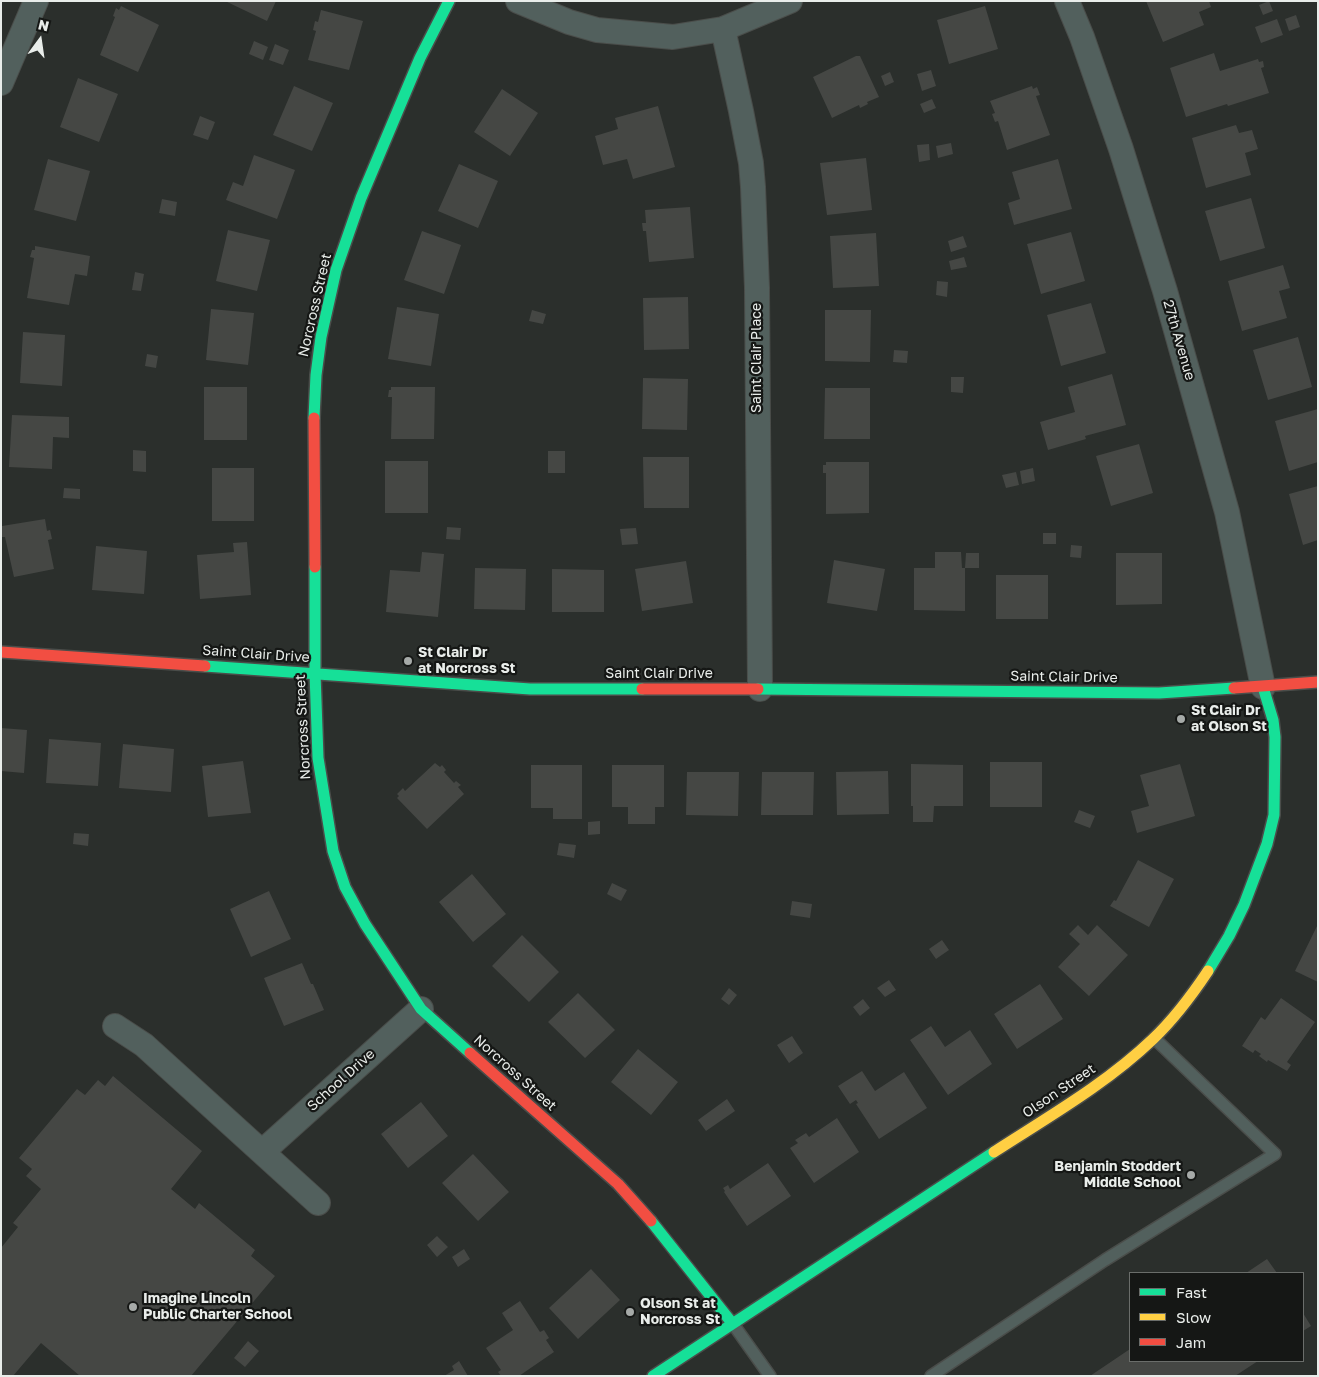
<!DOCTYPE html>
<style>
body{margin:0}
#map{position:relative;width:1319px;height:1377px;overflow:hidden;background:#2b2f2c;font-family:"Golos Text",sans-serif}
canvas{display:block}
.frame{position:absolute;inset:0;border:2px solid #e9edea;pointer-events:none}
.legend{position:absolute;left:1129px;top:1272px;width:175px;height:90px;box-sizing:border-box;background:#151715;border:1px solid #6a6d6a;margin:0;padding:6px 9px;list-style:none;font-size:15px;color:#e9edea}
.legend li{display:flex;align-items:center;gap:10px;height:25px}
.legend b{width:25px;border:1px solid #6a6d6a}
.north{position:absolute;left:15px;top:15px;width:50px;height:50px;-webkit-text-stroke:4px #151715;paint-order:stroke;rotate:14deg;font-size:14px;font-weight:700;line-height:20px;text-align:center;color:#e9edea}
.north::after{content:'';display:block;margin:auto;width:18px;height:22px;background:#e9edea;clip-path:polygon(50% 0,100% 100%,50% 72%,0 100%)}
</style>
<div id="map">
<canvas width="1319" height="1377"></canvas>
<div class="frame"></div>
<ul class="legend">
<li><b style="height:6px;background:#16e098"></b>Fast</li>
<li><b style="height:6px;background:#ffcf43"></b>Slow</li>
<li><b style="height:6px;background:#f24e42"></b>Jam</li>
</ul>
<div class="north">N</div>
</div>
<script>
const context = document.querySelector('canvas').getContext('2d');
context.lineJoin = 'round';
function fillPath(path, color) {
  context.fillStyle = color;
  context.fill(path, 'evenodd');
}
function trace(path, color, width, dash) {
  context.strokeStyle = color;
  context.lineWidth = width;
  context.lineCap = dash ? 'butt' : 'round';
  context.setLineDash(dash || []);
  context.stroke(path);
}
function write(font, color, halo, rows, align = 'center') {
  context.font = font + ' "Golos Text",sans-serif';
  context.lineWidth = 4.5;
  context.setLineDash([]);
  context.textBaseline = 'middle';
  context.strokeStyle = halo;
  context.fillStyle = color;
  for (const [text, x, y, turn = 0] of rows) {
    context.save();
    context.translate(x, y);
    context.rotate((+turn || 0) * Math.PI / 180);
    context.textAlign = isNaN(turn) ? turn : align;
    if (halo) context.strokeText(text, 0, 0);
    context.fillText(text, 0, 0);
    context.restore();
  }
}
const building = new Path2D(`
 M 225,1 L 276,1 L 267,21 Z
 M 1146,1 L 1209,1 L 1211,7 L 1199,12 L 1204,25 L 1163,42 Z
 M 1269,1 L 1273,11 L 1263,15 L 1259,5 Z
 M 121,6 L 159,25 L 138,72 L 100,55 L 115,17 L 113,16 L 116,8 L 119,10 Z
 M 985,6 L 998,49 L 949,64 L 937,20 Z
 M 321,10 L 363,21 L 349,70 L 308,60 L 316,31 L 313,30 L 315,21 L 318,22 Z
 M 1296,15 L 1300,27 L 1289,31 L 1285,19 Z
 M 1277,19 L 1283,35 L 1261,43 L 1255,27 Z
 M 254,41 L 268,47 L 263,60 L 249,54 Z
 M 275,44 L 289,50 L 283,65 L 269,60 Z
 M 1214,53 L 1220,71 L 1258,59 L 1259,62 L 1263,61 L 1264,67 L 1261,68 L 1269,93 L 1228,106 L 1227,104 L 1186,117 L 1170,68 Z
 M 856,56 L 860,56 L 879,97 L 867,102 L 868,104 L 860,108 L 859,105 L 832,118 L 813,77 Z
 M 931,70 L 936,86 L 922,91 L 917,74 Z
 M 890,72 L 894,82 L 885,86 L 881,76 Z
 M 78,78 L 118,94 L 99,142 L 60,127 Z
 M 294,86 L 333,103 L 312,151 L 273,135 Z
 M 1032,86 L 1033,89 L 1037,87 L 1040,95 L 1036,96 L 1050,135 L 1007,150 L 998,121 L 995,122 L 992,114 L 995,113 L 990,101 Z
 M 502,89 L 538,113 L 510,156 L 474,132 Z
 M 932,99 L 936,108 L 924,113 L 920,104 Z
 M 658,106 L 675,167 L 633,179 L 627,159 L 603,165 L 595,136 L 618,129 L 615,118 Z
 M 200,116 L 215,122 L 208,140 L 193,135 Z
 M 1236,125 L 1239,133 L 1252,130 L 1258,149 L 1245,153 L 1251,175 L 1206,188 L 1192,138 Z
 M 951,143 L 953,154 L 938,158 L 936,146 Z
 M 929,144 L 930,160 L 919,162 L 917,145 Z
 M 254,155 L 295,170 L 277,219 L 226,200 L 233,182 L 243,186 Z
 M 866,158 L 872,210 L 827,215 L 820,163 Z
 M 48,159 L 90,171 L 76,221 L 34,210 Z
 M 1058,159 L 1072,209 L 1014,225 L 1008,203 L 1020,199 L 1012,172 Z
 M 459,164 L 498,181 L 478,228 L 438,211 Z
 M 1251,198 L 1265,248 L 1220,261 L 1205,211 Z
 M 162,199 L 177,202 L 175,216 L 159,213 Z
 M 690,207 L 694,258 L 649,262 L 646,231 L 643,231 L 642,223 L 646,223 L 645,210 Z
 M 228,230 L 270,240 L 257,291 L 216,281 Z
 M 422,231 L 461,245 L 444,294 L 404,280 Z
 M 1071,232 L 1085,281 L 1041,294 L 1027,244 Z
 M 876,233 L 879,286 L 833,288 L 830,236 Z
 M 963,236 L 967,247 L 951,252 L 948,241 Z
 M 35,246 L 90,256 L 87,276 L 75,274 L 69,305 L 27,298 L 34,258 L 30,257 L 32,250 L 35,250 Z
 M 964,257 L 967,267 L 951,270 L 949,261 Z
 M 1283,265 L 1290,288 L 1279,291 L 1287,318 L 1242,331 L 1228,281 Z
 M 135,272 L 144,274 L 141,291 L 132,290 Z
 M 937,281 L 948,282 L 947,297 L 936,295 Z
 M 688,297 L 689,349 L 644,350 L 643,298 Z
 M 1091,303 L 1106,353 L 1061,366 L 1047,315 Z
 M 397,307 L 439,314 L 431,366 L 388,359 Z
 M 211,309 L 254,313 L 248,365 L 206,360 Z
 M 532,310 L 546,314 L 543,324 L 529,321 Z
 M 825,310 L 871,310 L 870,362 L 825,361 Z
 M 23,332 L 65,335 L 62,386 L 20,383 Z
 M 1298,337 L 1312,387 L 1268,400 L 1253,350 Z
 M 894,350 L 908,351 L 907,363 L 893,362 Z
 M 147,354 L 158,356 L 156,368 L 145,366 Z
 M 1112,374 L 1126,425 L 1085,436 L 1086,439 L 1048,450 L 1040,422 L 1075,412 L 1068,387 Z
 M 951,377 L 964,377 L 963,393 L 951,392 Z
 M 643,378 L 688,379 L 687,430 L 642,429 Z
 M 204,387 L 247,387 L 247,440 L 204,440 Z
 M 391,387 L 435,387 L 434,439 L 391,439 L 392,397 L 388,397 L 389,390 L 391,390 Z
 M 825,388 L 870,388 L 870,439 L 824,439 Z
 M 1318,409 L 1318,462 L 1289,471 L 1275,421 Z
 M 12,415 L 69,417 L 69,438 L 53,437 L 52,469 L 9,467 Z
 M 1139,444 L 1153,493 L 1111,506 L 1096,456 Z
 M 133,450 L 146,451 L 146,472 L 133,471 Z
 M 548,451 L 565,451 L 565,473 L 548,473 Z
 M 643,457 L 689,457 L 689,508 L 644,508 Z
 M 385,461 L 428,461 L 428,513 L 385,513 Z
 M 826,462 L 869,462 L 869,513 L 826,514 L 826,473 L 823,473 L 823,465 L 826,465 Z
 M 212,468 L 254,468 L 254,521 L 212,521 Z
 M 1033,468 L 1035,481 L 1022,484 L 1020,471 Z
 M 1016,472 L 1019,485 L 1006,488 L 1002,475 Z
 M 1318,486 L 1318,540 L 1303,545 L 1289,494 Z
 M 64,488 L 80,489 L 80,499 L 63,498 Z
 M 45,519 L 47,531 L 50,530 L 52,539 L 48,540 L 54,569 L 14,577 L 5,537 L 2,537 L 2,526 Z
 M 447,527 L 461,528 L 460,540 L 446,539 Z
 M 636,528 L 638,544 L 622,545 L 620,529 Z
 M 1043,533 L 1056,533 L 1056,544 L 1043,544 Z
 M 247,542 L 251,595 L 200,599 L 197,555 L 234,552 L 233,543 Z
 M 1071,545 L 1082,546 L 1081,558 L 1070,557 Z
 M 96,546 L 147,551 L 144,594 L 92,590 Z
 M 422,552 L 444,554 L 438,617 L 386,612 L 390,570 L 420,572 Z
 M 935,552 L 961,552 L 962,568 L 965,568 L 965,611 L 914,610 L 914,568 L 935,568 Z
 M 966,553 L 979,553 L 979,568 L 965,568 Z
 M 1116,553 L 1162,553 L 1162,604 L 1116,605 Z
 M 834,560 L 885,569 L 877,611 L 827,603 Z
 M 686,561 L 693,603 L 642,611 L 635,569 Z
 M 475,568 L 526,569 L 525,610 L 474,609 Z
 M 552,569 L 604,570 L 604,612 L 552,612 Z
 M 996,575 L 1048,575 L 1048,619 L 996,619 Z
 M 1,728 L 27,730 L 24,773 L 1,771 Z
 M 49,739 L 101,743 L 98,786 L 46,783 Z
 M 123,744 L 174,749 L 171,792 L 119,788 Z
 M 243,761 L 251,813 L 208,817 L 202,766 Z
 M 990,762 L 1042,762 L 1042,807 L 990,807 Z
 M 435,763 L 440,767 L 442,765 L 446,770 L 444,772 L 454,783 L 456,781 L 461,785 L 458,787 L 464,794 L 427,829 L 397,798 L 399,796 L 397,794 L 403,788 L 405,791 Z
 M 911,764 L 963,765 L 963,806 L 934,806 L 933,822 L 913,822 L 913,806 L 911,806 Z
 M 1180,764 L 1195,816 L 1137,833 L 1131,811 L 1149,806 L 1140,775 Z
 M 531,765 L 582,765 L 582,819 L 553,819 L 553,808 L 531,808 Z
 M 612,765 L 664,765 L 664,807 L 655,807 L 655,824 L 628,824 L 628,807 L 612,807 Z
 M 888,771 L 889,814 L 837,815 L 836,772 Z
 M 687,772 L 739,772 L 738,816 L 686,815 Z
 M 762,772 L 814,772 L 813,815 L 761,815 Z
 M 1079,810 L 1095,816 L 1090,828 L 1074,822 Z
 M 600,821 L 600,834 L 588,835 L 588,822 Z
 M 74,833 L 89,834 L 88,846 L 73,844 Z
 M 559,843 L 576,845 L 574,858 L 557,855 Z
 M 1138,860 L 1174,879 L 1149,927 L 1110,906 L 1114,900 L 1116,901 Z
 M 472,874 L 506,914 L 473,942 L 439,902 Z
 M 612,883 L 627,890 L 621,901 L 607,894 Z
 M 269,891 L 291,939 L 251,957 L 230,909 Z
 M 792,901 L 812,904 L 810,918 L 790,915 Z
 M 1318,924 L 1318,982 L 1295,971 Z
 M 1078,925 L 1088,935 L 1097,925 L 1128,955 L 1089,996 L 1058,967 L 1080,944 L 1069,934 Z
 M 522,935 L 559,972 L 529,1002 L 492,966 Z
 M 942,940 L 949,950 L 936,959 L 929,949 Z
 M 302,963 L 311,984 L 313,984 L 324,1010 L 284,1026 L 264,978 Z
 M 889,980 L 896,990 L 885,997 L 877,988 Z
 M 1040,984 L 1063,1019 L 1017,1049 L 994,1014 Z
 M 729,988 L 737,995 L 729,1005 L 721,999 Z
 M 578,993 L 615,1030 L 585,1058 L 548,1022 Z
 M 1281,998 L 1315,1022 L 1287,1062 L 1291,1065 L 1287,1071 L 1268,1060 L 1267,1062 L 1259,1056 L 1261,1054 L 1255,1050 L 1253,1053 L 1242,1046 L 1261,1017 L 1265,1020 Z
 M 863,999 L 870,1008 L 860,1016 L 853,1007 Z
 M 931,1026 L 945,1047 L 970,1030 L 992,1064 L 948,1095 L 910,1040 Z
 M 792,1036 L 803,1053 L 789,1063 L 777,1045 Z
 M 638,1049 L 678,1082 L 651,1115 L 611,1082 Z
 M 862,1071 L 875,1091 L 904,1072 L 927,1108 L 879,1139 L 856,1104 L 858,1103 L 856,1100 L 850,1104 L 838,1086 Z
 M 113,1076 L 202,1151 L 171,1189 L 195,1209 L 199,1203 L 255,1250 L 251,1256 L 275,1276 L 191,1376 L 80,1376 L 41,1343 L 13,1376 L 1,1376 L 1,1248 L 18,1227 L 13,1223 L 41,1189 L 26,1176 L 32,1169 L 19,1158 L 77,1089 L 85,1095 L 98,1080 L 105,1086 Z
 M 727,1099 L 735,1111 L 706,1131 L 698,1120 Z
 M 421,1102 L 448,1136 L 408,1168 L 381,1134 Z
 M 837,1118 L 859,1152 L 814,1183 L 790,1148 L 798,1143 L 795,1140 L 806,1133 L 809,1137 Z
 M 473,1154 L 509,1192 L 478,1221 L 442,1183 Z
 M 768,1163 L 791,1196 L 747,1226 L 724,1192 L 725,1191 L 723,1188 L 728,1185 L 730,1189 Z
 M 437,1236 L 448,1247 L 437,1257 L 427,1245 Z
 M 464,1249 L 470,1259 L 458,1267 L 452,1257 Z
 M 1267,1259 L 1277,1273 L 1246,1273 Z
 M 591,1269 L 620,1300 L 578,1339 L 549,1308 Z
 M 520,1301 L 540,1332 L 544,1330 L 549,1338 L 546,1340 L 554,1352 L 519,1376 L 501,1376 L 498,1372 L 501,1370 L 486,1348 L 513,1330 L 502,1313 Z
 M 1303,1313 L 1311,1326 L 1303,1331 Z
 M 248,1341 L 259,1351 L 245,1367 L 234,1358 Z
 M 1130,1349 L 1130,1361 L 1258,1361 L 1235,1376 L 1090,1376 Z
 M 459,1361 L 468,1376 L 444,1376 L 454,1370 L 452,1366 Z`);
const lane = new Path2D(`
 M 733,1324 L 770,1376
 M 931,1376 L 1105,1260 L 1275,1154 L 1154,1038`);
const street = new Path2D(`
 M 518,1 L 569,22 L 597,30 L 673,37 L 723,29 L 790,1
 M 1067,1 L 1082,37 L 1121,149 L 1165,291 L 1227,512 L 1263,687
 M 723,29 L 741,111 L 751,163 L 753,187 L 757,288 L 760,689
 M 1,83 L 36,1
 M 115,1026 L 144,1045 L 318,1203
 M 262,1152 L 421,1009`);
const fast = new Path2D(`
 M 314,418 L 316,375 L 321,337 L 336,270 L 361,198 L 420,58 L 449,1
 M 315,567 L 315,673 L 318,758 L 333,851 L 345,887 L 365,924 L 421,1009 L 470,1053
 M 205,666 L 530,689 L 642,689
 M 758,689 L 1159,693 L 1234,688
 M 1208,971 L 1229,936 L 1244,905 L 1267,844 L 1274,815 L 1275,737 L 1273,720 L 1263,687
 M 651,1221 L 732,1323
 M 653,1376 L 994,1152`);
const slow = new Path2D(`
 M 994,1152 C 1048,1117 1106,1084 1153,1039 C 1174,1019 1192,995 1208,971`);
const jam = new Path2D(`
 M 314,418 L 315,567
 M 1,652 L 205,666
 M 1234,688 L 1318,682
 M 642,689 L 758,689
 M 470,1053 L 618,1184 L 651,1221`);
const markers = [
 [408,661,5,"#a6aaa8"],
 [1181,719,5,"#a6aaa8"],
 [1191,1175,5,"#a6aaa8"],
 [133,1307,5,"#a6aaa8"],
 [630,1312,5,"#a6aaa8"]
];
const streetNames = [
 ["Norcross Street",315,305,-77],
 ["27th Avenue",1179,340,74],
 ["Saint Clair Place",757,358,-90],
 ["Saint Clair Drive",256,654,4],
 ["Saint Clair Drive",659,674],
 ["Saint Clair Drive",1064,677,1],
 ["Norcross Street",303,727,-93],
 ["Norcross Street",515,1073,42],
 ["School Drive",341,1080,-42],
 ["Olson Street",1059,1091,-34]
];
const poiNames = [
 ["St Clair Dr",418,653],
 ["at Norcross St",418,669],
 ["St Clair Dr",1191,711],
 ["at Olson St",1191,727],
 ["Benjamin Stoddert",1181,1167,"right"],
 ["Middle School",1181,1183,"right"],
 ["Imagine Lincoln",143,1299],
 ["Public Charter School",143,1315],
 ["Olson St at",640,1304],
 ["Norcross St",640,1320]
];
fillPath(building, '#454744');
trace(lane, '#4a4d4a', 14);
trace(street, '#4a4d4a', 26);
trace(fast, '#4a4d4a', 14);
trace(slow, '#4a4d4a', 14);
trace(jam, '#4a4d4a', 14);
trace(lane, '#52605d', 11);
trace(street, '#52605d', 24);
trace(fast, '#16e098', 11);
trace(slow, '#ffcf43', 11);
trace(jam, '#f24e42', 11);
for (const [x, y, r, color] of markers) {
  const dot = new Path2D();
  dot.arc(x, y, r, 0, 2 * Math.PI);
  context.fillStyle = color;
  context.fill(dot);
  trace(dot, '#151715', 2);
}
write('14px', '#e9edea', '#151715', streetNames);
write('bold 14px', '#e9edea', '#151715', poiNames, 'left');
</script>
